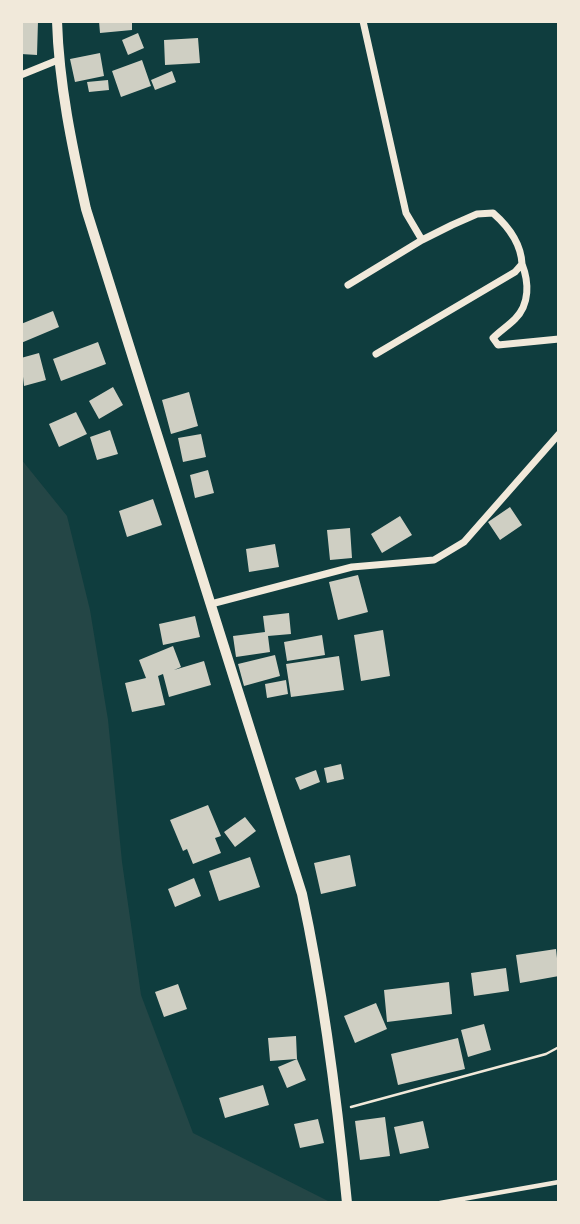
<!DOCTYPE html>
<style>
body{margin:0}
#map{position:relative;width:580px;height:1224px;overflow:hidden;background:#0f3d3e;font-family:Jost,sans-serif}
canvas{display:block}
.frame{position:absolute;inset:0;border:23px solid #f1e9da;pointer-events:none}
</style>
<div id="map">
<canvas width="580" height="1224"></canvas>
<div class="frame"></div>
</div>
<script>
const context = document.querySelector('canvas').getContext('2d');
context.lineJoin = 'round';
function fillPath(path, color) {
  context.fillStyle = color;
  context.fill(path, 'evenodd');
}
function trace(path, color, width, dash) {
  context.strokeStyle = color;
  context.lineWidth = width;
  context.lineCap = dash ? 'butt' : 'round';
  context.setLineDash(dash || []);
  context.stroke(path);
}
const green = new Path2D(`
 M 21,459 L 67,516 L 90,610 L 108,720 L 122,862 L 141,995 L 193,1133 L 332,1203 L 21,1203 Z`);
const building = new Path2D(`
 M 21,21 L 38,21 L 37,55 L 21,54 Z
 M 99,21 L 132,21 L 132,30 L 100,33 Z
 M 138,33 L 144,48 L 128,55 L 122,40 Z
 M 198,38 L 200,63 L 165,65 L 164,40 Z
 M 100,53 L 104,76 L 75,82 L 70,59 Z
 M 142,60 L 151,86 L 121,97 L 112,71 Z
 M 172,71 L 176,82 L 155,90 L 151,80 Z
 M 108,80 L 109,90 L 89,92 L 87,82 Z
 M 53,311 L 59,327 L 21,343 L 21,324 Z
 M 98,342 L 106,364 L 61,381 L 53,359 Z
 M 39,353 L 46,380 L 24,386 L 21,358 Z
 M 113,387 L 123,405 L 99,419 L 89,401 Z
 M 189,392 L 198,426 L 171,434 L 162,400 Z
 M 76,412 L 87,434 L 59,447 L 49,424 Z
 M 110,430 L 118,454 L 97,460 L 90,437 Z
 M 201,434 L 206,457 L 183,462 L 178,438 Z
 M 208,470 L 214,493 L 195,498 L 190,475 Z
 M 153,499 L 162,525 L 127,537 L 119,511 Z
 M 510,507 L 522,525 L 500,540 L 488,522 Z
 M 400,516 L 412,535 L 382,553 L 371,534 Z
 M 350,528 L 352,558 L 330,560 L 327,530 Z
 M 275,544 L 279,567 L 249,572 L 246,549 Z
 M 358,575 L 368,612 L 338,620 L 329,582 Z
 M 289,613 L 291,634 L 268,636 L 270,652 L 236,657 L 233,636 L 265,632 L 263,616 Z
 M 195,616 L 200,637 L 163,645 L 159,624 Z
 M 383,630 L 390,676 L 361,681 L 354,635 Z
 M 322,635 L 325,655 L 287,661 L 284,642 Z
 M 173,646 L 181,667 L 174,670 L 204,661 L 211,685 L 169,697 L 163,674 L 158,676 L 165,705 L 132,712 L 125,683 L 146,678 L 139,660 Z
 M 275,655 L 280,676 L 244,686 L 238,664 Z
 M 339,656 L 344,690 L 291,697 L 286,664 Z
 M 286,680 L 288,694 L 267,698 L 265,684 Z
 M 341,764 L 344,779 L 327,783 L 324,768 Z
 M 316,770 L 320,782 L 300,790 L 295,778 Z
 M 208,805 L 221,836 L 215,838 L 221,853 L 193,864 L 187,849 L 183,851 L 170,820 Z
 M 245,817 L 256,831 L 235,847 L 224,832 Z
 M 350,855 L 356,886 L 321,894 L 314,863 Z
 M 250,857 L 260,887 L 219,901 L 209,871 Z
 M 194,878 L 201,896 L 175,907 L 168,889 Z
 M 556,949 L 559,976 L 520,983 L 516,955 Z
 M 506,968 L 509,991 L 474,996 L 471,973 Z
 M 449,982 L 452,1014 L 387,1022 L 384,990 Z
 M 178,984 L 187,1009 L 164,1017 L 155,992 Z
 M 376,1003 L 387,1029 L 355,1043 L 344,1016 Z
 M 484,1024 L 491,1050 L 468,1057 L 461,1030 Z
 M 296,1036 L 297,1059 L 306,1080 L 287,1088 L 278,1067 L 297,1059 L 270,1061 L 268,1038 Z
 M 458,1038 L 465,1069 L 398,1085 L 391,1054 Z
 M 263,1085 L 269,1105 L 225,1118 L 219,1098 Z
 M 385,1117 L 390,1156 L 360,1160 L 355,1121 Z
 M 318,1119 L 324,1143 L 300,1148 L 294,1124 Z
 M 423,1121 L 429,1148 L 400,1154 L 394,1127 Z`);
const path = new Path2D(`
 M 351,1107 L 546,1054 L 559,1047`);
const service = new Path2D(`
 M 440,1203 L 559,1182`);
const minor = new Path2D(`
 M 363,21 L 406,213 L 422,240
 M 21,75 L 58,60
 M 522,264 C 529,282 530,304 515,319 C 508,326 500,331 493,338 L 498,345 L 559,339
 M 348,285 L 422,240 L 452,225 L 477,214 L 493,213 C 509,227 521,243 522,264 L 515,272 L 376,354
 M 211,604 L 352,567 L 434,560 L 464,542 L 559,434`);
const secondary = new Path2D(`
 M 57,21 C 59,85 72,146 86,209 L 302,894 C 324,996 337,1099 347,1203`);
fillPath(green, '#244646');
fillPath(building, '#cfcfc3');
trace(path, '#f1e9da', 2.5);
trace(service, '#f1e9da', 4.5);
trace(minor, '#f1e9da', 7);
trace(secondary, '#f1e9da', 10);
</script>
